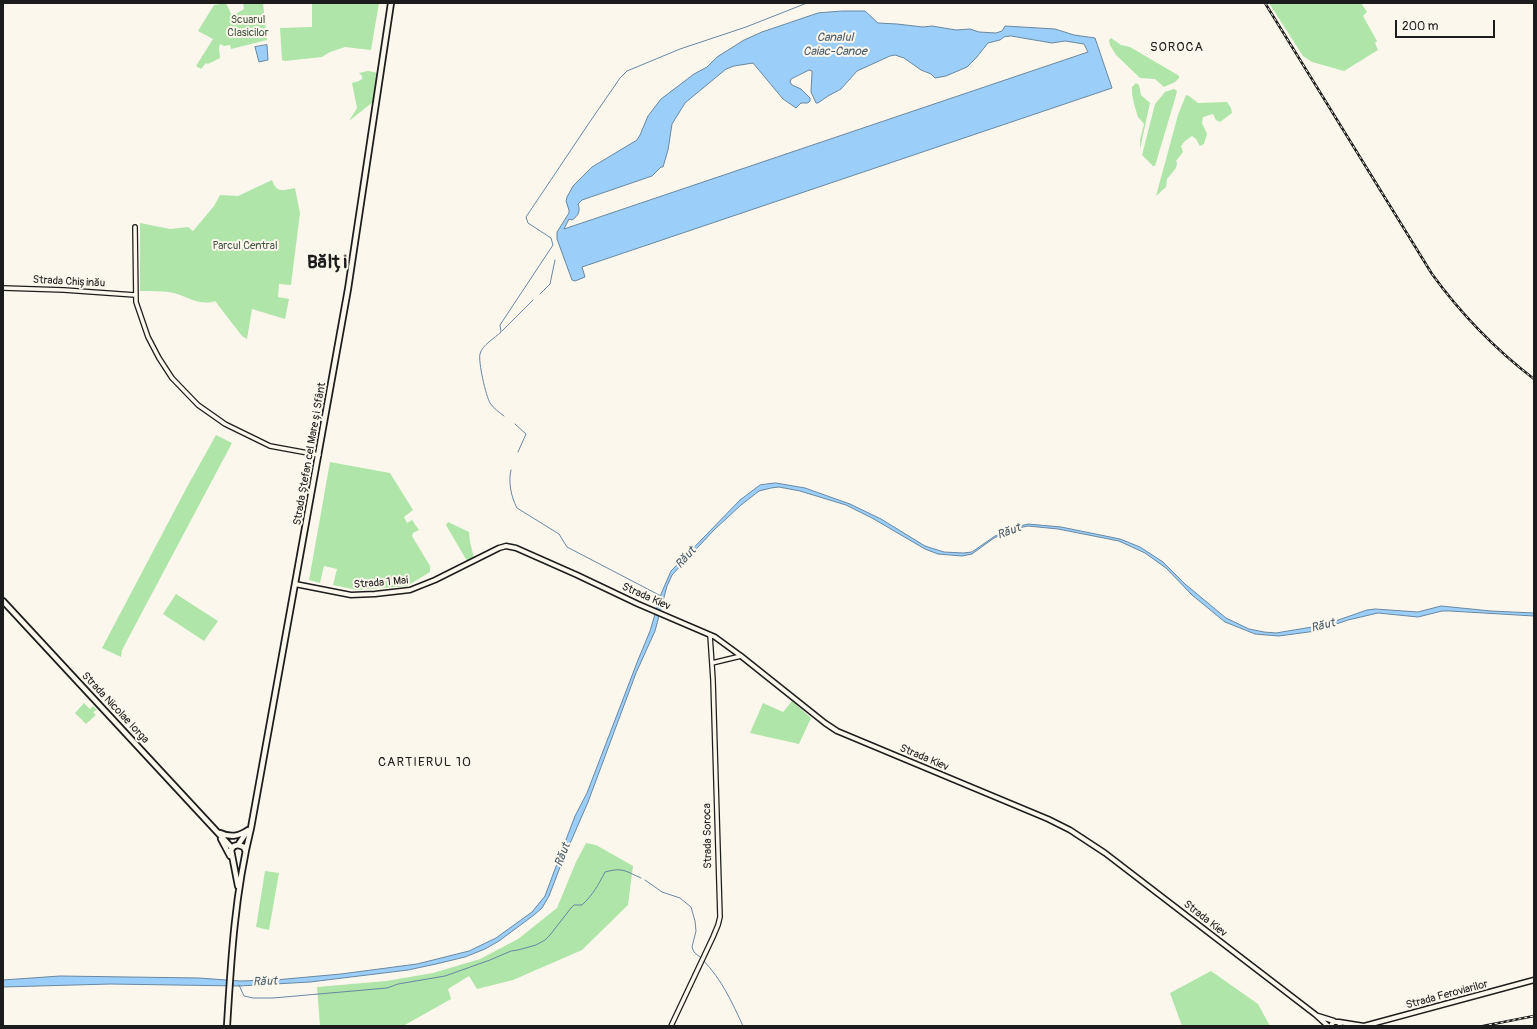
<!DOCTYPE html>
<meta charset="utf-8">
<style>
body{margin:0}
#map{position:relative;width:1537px;height:1029px;overflow:hidden;background:#fbf7ec;font-family:Pangolin,sans-serif}
canvas{display:block}
.frame{position:absolute;inset:0;border:4px solid #1c1c1c;pointer-events:none}
.scale{position:absolute;left:1395px;top:20px;width:100px;height:18px;box-sizing:border-box;border:2px solid #1c1c1c;border-top:0;padding-left:5px;font-size:12px;line-height:14px;white-space:nowrap;color:#1c1c1c;-webkit-text-stroke:3px #fbf7ec;paint-order:stroke}
</style>
<div id="map">
<canvas width="1537" height="1029"></canvas>
<div class="frame"></div>
<div class="scale">200 m</div>
</div>
<script>
const context = document.querySelector('canvas').getContext('2d');
context.lineJoin = 'round';
function fillPath(path, color) {
  context.fillStyle = color;
  context.fill(path, 'evenodd');
}
function trace(path, color, width, dash) {
  context.strokeStyle = color;
  context.lineWidth = width;
  context.lineCap = dash ? 'butt' : 'round';
  context.setLineDash(dash || []);
  context.stroke(path);
}
function write(font, color, halo, rows, align = 'center') {
  context.font = font + ' Pangolin,sans-serif';
  context.lineWidth = 4;
  context.setLineDash([]);
  context.textBaseline = 'middle';
  context.strokeStyle = halo;
  context.fillStyle = color;
  for (const [text, x, y, turn = 0] of rows) {
    context.save();
    context.translate(x, y);
    context.rotate((+turn || 0) * Math.PI / 180);
    context.textAlign = isNaN(turn) ? turn : align;
    if (halo) context.strokeText(text, 0, 0);
    context.fillText(text, 0, 0);
    context.restore();
  }
}
const green = new Path2D(`
 M 226,3 L 232,16 L 244,9 L 243,3 L 263,3 L 267,40 L 231,49 L 230,45 L 224,46 L 220,44 L 219,48 L 220,58 L 208,64 L 206,63 L 201,69 L 196,66 L 213,39 L 198,31 L 214,5 Z
 M 312,3 L 379,3 L 371,50 L 345,47 L 330,52 L 322,57 L 285,61 L 282,60 L 280,28 L 312,27 Z
 M 1269,3 L 1361,3 L 1367,12 L 1363,16 L 1377,41 L 1375,43 L 1378,50 L 1344,71 L 1312,62 L 1303,56 Z
 M 1111,38 L 1121,45 L 1130,47 L 1176,74 L 1179,76 L 1179,78 L 1175,82 L 1164,87 L 1155,79 L 1140,78 L 1116,55 L 1110,45 L 1109,40 Z
 M 368,71 L 378,73 L 373,102 L 349,121 L 357,108 L 352,83 L 359,81 L 362,79 L 362,76 L 359,73 Z
 M 1136,83 L 1139,85 L 1141,95 L 1150,103 L 1140,149 L 1140,140 L 1144,124 L 1138,117 L 1134,104 L 1132,94 L 1132,87 Z
 M 1174,89 L 1177,91 L 1175,99 L 1155,166 L 1153,166 L 1142,155 L 1155,104 L 1165,92 Z
 M 1186,95 L 1189,96 L 1198,103 L 1227,102 L 1231,108 L 1232,113 L 1220,122 L 1216,120 L 1213,114 L 1203,117 L 1202,123 L 1207,134 L 1204,144 L 1200,146 L 1196,139 L 1192,136 L 1185,141 L 1181,146 L 1183,152 L 1176,161 L 1177,163 L 1176,168 L 1167,179 L 1166,187 L 1156,196 L 1178,115 Z
 M 272,180 C 277,194 283,190 295,188 L 300,213 L 291,285 L 279,284 L 278,297 L 289,299 L 285,319 L 252,309 L 247,339 L 242,336 L 215,301 C 199,307 184,294 169,292 C 160,291 150,291 140,291 L 140,223 L 170,229 L 188,227 L 193,231 L 214,206 L 220,195 L 238,196 Z
 M 321,256 L 335,258 L 333,270 L 319,268 Z
 M 216,435 L 232,443 L 122,650 L 121,657 L 102,648 L 187,487 Z
 M 330,462 L 390,473 L 413,510 L 404,517 L 407,523 L 412,520 L 419,530 L 413,533 L 412,536 L 430,566 L 430,572 L 407,586 L 357,590 L 333,585 L 337,569 L 324,566 L 320,583 L 309,580 Z
 M 448,522 L 469,532 L 470,542 L 474,558 L 467,561 L 446,525 Z
 M 176,594 L 218,621 L 204,641 L 163,614 Z
 M 792,701 L 811,718 L 799,744 L 750,733 L 763,703 L 783,712 Z
 M 84,703 L 90,709 L 93,706 L 97,710 L 93,712 L 96,715 L 86,724 L 75,713 Z
 M 586,843 L 596,845 L 633,866 L 628,905 L 582,950 L 513,980 L 477,989 L 469,976 L 448,989 L 451,999 L 403,1026 L 320,1026 L 317,987 L 386,981 L 433,973 L 480,959 L 518,939 L 557,908 L 576,862 Z
 M 265,871 L 279,873 L 269,930 L 256,927 Z
 M 1211,971 L 1258,1004 L 1270,1026 L 1182,1026 L 1170,993 Z`);
const water = new Path2D(`
 M 842,11 L 865,11 L 878,23 L 897,24 L 923,27 L 932,26 L 956,30 L 970,29 L 979,32 L 996,33 L 1002,31 L 1005,26 L 1055,29 L 1074,35 L 1095,38 L 1112,88 L 582,267 L 585,277 L 575,281 L 572,280 L 557,239 L 557,232 L 569,213 L 569,210 L 566,201 L 567,197 L 573,186 L 592,167 L 637,140 L 640,135 L 648,116 L 661,99 L 694,74 L 707,67 L 717,57 L 744,40 L 762,32 L 818,13 ZM 1011,36 L 1052,43 L 1065,41 L 1084,44 L 1088,52 L 564,229 L 569,219 L 572,220 C 578,216 581,211 578,204 L 582,200 L 652,176 L 661,167 L 663,167 L 668,150 L 672,124 L 685,103 L 726,69 L 734,66 L 753,63 L 783,99 L 796,108 L 801,103 L 808,103 L 810,101 L 810,98 L 801,89 L 792,85 L 790,82 L 791,79 L 809,70 L 812,71 L 812,73 L 811,92 L 816,103 L 818,103 L 828,96 L 841,89 L 857,71 L 890,56 L 895,55 L 904,58 L 921,70 L 931,74 L 935,78 L 946,76 L 967,67 L 976,58 L 988,43 L 1000,40 L 1004,37 Z
 M 267,45 L 268,60 L 259,62 L 255,47 Z
 M 776,483 L 805,488 L 850,504 L 881,519 L 925,546 L 944,552 L 963,553 L 972,552 L 995,536 L 1016,527 L 1028,524 L 1061,527 L 1120,539 L 1140,547 L 1163,562 L 1185,584 L 1226,618 L 1249,629 L 1264,632 L 1276,633 L 1324,625 L 1367,610 L 1375,609 L 1418,612 L 1441,606 L 1491,611 L 1534,613 L 1534,616 L 1450,611 L 1442,611 L 1418,617 L 1378,613 L 1348,620 L 1316,631 L 1279,636 L 1255,634 L 1225,622 L 1192,595 L 1166,568 L 1145,553 L 1119,541 L 1058,529 L 1028,526 L 1014,529 L 994,538 L 972,554 L 962,556 L 938,554 L 925,549 L 872,518 L 846,505 L 800,491 L 779,487 L 771,488 L 759,491 L 741,505 L 714,530 L 672,575 L 667,586 L 655,631 L 636,673 L 588,802 L 562,862 L 549,896 L 542,908 L 534,915 L 499,941 L 485,949 L 465,957 L 436,964 L 408,970 L 310,982 L 239,986 L 110,984 L 3,987 L 3,980 L 60,976 L 199,978 L 240,981 L 275,980 L 341,974 L 417,964 L 469,951 L 496,938 L 532,912 L 545,896 L 564,845 L 575,816 L 587,793 L 638,660 L 650,631 L 661,594 L 671,571 L 740,500 L 760,485 Z`);
const stream = new Path2D(`
 M 540,294 L 550,284 L 555,260
 M 502,331 L 533,300
 M 504,416 C 499,412 494,409 490,403 C 486,396 478,362 480,354 C 482,345 495,338 501,332 L 500,325 L 553,245 L 551,238 L 528,223 L 526,217 L 587,126 L 620,78 L 627,71 L 680,49 L 746,27 L 807,3
 M 515,424 L 526,434 L 518,452
 M 511,470 C 508,481 511,497 517,508 L 559,534 L 567,547 L 661,596
 M 645,880 L 662,892 L 680,898 L 691,907 L 695,921 L 696,931 L 692,947 L 694,952 L 701,958
 M 703,960 C 722,980 732,1002 743,1026
 M 239,985 L 244,996 L 253,998 L 273,998 L 387,988 L 398,984 L 445,976 L 490,960 L 511,951 L 518,950 L 536,945 L 545,940 L 550,935 L 571,908 L 574,905 L 582,905 C 592,896 599,884 605,872 C 623,867 625,871 641,878`);
const tertiary = new Path2D(`
 M 135,227 L 136,302 L 148,337 L 159,358 L 172,378 L 198,405 L 225,424 L 270,446 L 319,455
 M 3,288 L 64,290 L 135,295
 M 712,663 L 741,656
 M 671,1026 L 713,937 L 718,925 L 720,917 L 713,680 L 710,635`);
const secondary = new Path2D(`
 M 295,584 L 351,595 L 375,594 L 410,590 L 435,580 L 499,548 L 506,546 L 516,548 L 577,575 L 638,604 L 715,637 L 741,656 L 825,723 L 837,731 L 1048,819 L 1070,830 L 1105,853 L 1316,1015 L 1328,1026
 M 1318,1016 L 1334,1021
 M 1339,1022 L 1364,1026
 M 1331,1026 L 1333,1022 L 1339,1022 L 1340,1026
 M 1364,1026 L 1534,980`);
const primary = new Path2D(`
 M 3,601 L 232,848
 M 220,833 C 231,838 239,836 248,830
 M 221,839 L 230,856
 M 238,845 L 246,833
 M 238,886 L 231,850 L 234,846 L 238,845 L 244,847 L 245,850
 M 227,1026 C 231,960 235,892 251,828 L 348,289 L 391,3`);
const rail = new Path2D(`
 M 1265,3 L 1432,274 C 1461,314 1495,349 1534,379
 M 1483,1026 L 1534,1016`);
const parkNames = [
 ["Scuarul",248,20],
 ["Clasicilor",248,33],
 ["Parcul Central",245,246]
];
const streetNames = [
 ["Strada Chișinău",69,282,3],
 ["Strada Ștefan cel Mare și Sfânt",310,454,-80],
 ["Strada 1 Mai",381,583,-5],
 ["Strada Kiev",646,597,24],
 ["Strada Nicolae Iorga",115,708,47],
 ["Strada Kiev",924,758,23],
 ["Strada Soroca",708,836,-91],
 ["Strada Kiev",1205,919,38],
 ["Strada Feroviarilor",1447,995,-15]
];
const waterNames = [
 ["Canalul",835,38],
 ["Caiac-Canoe",835,52],
 ["Răut",1009,532,-20],
 ["Răut",686,558,-48],
 ["Răut",1323,626,-14],
 ["Răut",563,855,-69],
 ["Răut",265,982,-2]
];
const quarterNames = [
 ["SOROCA",1177,48],
 ["CARTIERUL 10",425,763]
];
const townNames = [
 ["Bălți",327,263]
];
fillPath(green, '#afe5a8');
fillPath(water, '#9bcff9');
trace(water, '#6887a1', 1);
trace(stream, '#6887a1', 1);
trace(tertiary, '#1c1c1c', 6);
trace(secondary, '#1c1c1c', 7);
trace(primary, '#1c1c1c', 8);
trace(tertiary, '#fbf7ec', 3.5);
trace(secondary, '#fbf7ec', 4);
trace(primary, '#fbf7ec', 4.5);
trace(rail, '#1c1c1c', 2.5);
trace(rail, '#fbf7ec', 1, [3]);
write('11px', '#485846', '#fbf7ec', parkNames);
write('11px', '#1c1c1c', '#fbf7ec', streetNames);
write('italic 12px', '#485b69', '#fbf7ec', waterNames);
context.letterSpacing = '1px';
write('13px', '#1c1c1c', '#fbf7ec', quarterNames);
context.letterSpacing = '0px';
write('bold 19px', '#1c1c1c', '#fbf7ec', townNames);
</script>
